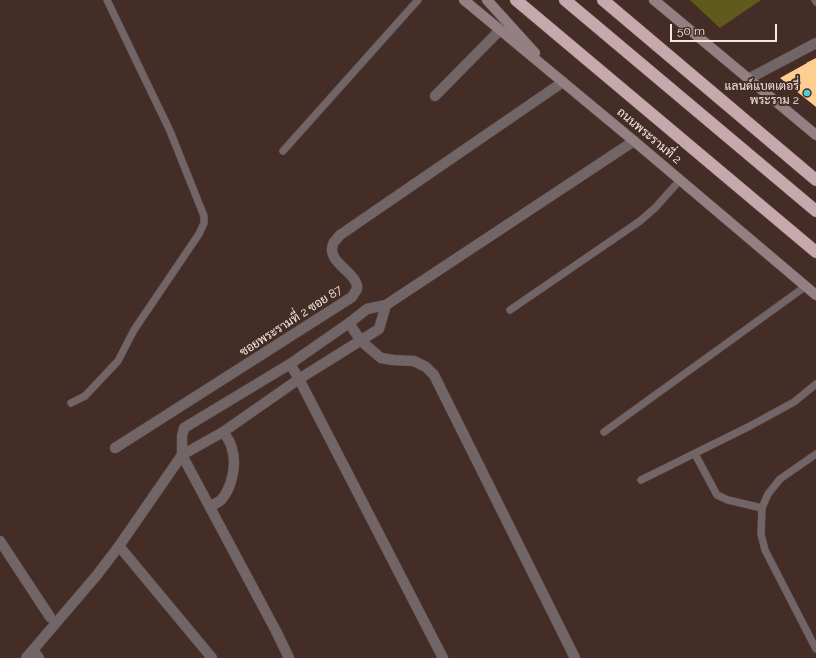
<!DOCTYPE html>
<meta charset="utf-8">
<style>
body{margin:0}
#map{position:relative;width:816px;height:658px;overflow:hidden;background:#432d26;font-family:Raleway,sans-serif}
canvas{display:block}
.scale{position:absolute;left:670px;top:24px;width:107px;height:18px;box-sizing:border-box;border:2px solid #f6e7e2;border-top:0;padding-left:5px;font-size:12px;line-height:14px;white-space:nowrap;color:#f6e7e2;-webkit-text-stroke:3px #432d26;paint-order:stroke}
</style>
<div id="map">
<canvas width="816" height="658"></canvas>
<div class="scale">50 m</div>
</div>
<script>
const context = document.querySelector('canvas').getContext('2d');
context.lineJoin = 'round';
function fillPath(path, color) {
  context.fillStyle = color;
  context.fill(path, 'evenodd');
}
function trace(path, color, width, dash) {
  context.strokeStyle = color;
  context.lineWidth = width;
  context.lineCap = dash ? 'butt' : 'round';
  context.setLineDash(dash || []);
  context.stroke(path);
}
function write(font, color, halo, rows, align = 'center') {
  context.font = font + ' Raleway,Sarabun,sans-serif';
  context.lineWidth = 4;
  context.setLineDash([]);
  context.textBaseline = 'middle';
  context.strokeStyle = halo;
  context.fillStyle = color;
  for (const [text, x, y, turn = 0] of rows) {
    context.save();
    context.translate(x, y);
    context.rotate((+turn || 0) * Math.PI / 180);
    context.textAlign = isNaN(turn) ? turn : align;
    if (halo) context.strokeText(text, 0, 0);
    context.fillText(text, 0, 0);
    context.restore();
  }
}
const green = new Path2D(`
 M 690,0 L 761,0 L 720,28 Z`);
const building = new Path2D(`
 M 816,58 L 816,107 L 780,78 L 807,63 L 806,63 Z`);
const lane = new Path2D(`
 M 815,0 L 816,2
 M 283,151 L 418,0
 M 510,310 L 640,221 L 655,208 L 680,180
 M 71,403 L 85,396 L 118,361 L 134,330 L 199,234 L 204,223 L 204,216 L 170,131 L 107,0
 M 604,432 L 806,286
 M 695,454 L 717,495 L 728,500 L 762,508
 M 816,454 L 780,479 L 768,494 L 762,508 L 761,534 L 765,550 L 816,649
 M 641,480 L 750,426 L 794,402 L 816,384`);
const street = new Path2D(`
 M 748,79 L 816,43
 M 435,96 L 500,30
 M 349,323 L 361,341 L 381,358 L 393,360 L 414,361 L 426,367 L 434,375 L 575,658
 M 290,364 L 299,379 L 443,658
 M 115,448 L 352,297 C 353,295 356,291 357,289 C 359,272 323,262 334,242 C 336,240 338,237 340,235 L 563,82
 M 210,507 C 213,504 218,503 221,500 C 232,488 237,464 232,449 C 231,442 227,437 223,432
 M 0,541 L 50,617
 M 119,546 L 212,658
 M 33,650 L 39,658
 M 26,658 L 97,575 L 119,546 L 182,455 L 223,432 L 299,379 L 379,329 L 386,305
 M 289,658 L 276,631 L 182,455 L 182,436 L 184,428 L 290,364 L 349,323 L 367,309 L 386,305 L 634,141`);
const secondary = new Path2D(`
 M 464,0 L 634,141 L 816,295
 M 487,0 L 535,53
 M 654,0 L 816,135`);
const highway = new Path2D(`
 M 516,0 L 816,252
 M 565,0 L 816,211
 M 603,0 L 816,180`);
const markers = [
 [807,93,4,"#52ccd5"]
];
const poiNames = [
 ["แลนด์แบตเตอรี่",799,86],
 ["พระราม 2",799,100]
];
const streetNames = [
 ["ถนนพระรามที่ 2",649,136,40],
 ["ซอยพระรามที่ 2 ซอย 87",291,321,-33]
];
fillPath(green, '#605b1d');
fillPath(building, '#fecd92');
trace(lane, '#604b44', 8);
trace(street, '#604b44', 11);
trace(secondary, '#604b44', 11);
trace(highway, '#604b44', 13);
trace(lane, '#716567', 7);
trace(street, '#716567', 10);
trace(secondary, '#948083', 10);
trace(highway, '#c6a8ad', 12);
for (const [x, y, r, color] of markers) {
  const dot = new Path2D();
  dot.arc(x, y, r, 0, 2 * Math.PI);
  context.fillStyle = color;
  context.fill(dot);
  trace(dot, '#432d26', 1.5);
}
write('12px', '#f6e7e2', '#432d26', poiNames, 'right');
write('12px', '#f6e7e2', '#432d26', streetNames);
</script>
